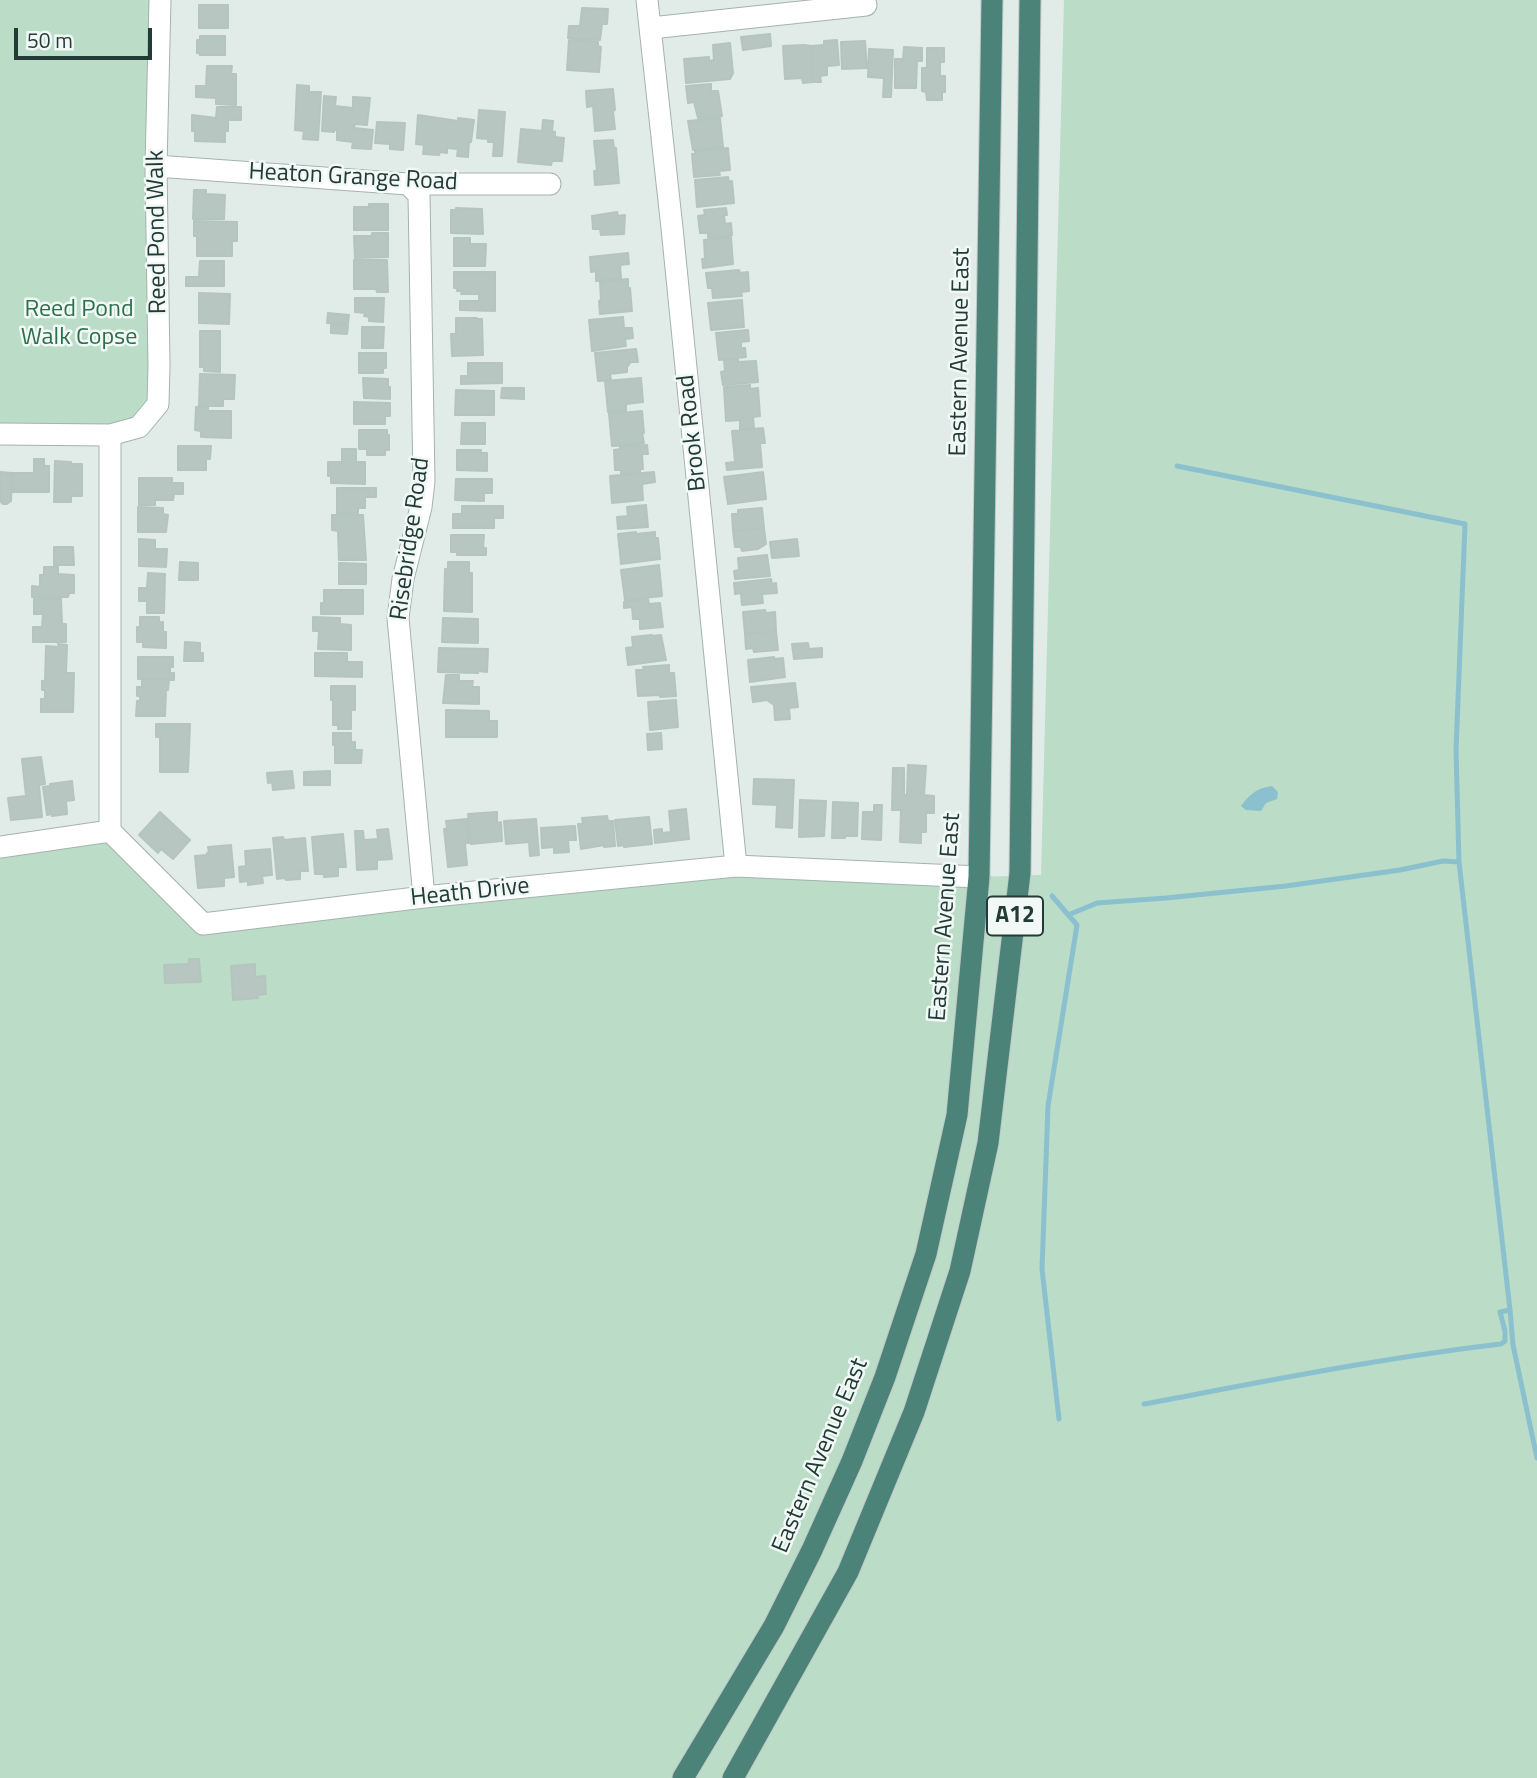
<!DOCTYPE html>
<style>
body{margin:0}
#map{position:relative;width:1537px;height:1778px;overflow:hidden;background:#e1ebe7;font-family:"Titillium Web",sans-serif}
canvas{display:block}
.scale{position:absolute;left:14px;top:28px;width:138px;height:32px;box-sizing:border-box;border:4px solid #223b36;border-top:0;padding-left:9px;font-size:21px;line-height:24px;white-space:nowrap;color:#223b36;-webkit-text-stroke:5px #f1f8f5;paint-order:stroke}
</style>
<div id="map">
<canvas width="1537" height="1778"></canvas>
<div class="scale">50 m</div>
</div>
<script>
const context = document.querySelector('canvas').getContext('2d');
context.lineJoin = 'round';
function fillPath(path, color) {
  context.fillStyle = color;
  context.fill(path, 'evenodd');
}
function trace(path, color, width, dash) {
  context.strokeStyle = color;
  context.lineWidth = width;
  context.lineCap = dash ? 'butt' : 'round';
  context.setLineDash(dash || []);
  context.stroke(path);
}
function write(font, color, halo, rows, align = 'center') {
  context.font = font + ' "Titillium Web",sans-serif';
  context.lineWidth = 5;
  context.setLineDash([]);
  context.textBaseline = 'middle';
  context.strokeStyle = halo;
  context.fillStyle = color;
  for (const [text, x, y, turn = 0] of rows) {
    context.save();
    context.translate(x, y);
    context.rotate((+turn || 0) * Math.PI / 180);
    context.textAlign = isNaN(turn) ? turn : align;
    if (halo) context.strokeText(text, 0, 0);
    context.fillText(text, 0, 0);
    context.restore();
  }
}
const green = new Path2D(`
 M 0,0 L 160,0 L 159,366 L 139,427 L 0,434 Z
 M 1064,0 L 1537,0 L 1537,1778 L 0,1778 L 0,847 L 110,831 L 204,924 L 736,866 L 979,877 L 1041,875 Z`);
const water = new Path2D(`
 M 1272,786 L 1278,792 L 1277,799 L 1266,803 L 1261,811 L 1246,810 L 1241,806 C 1250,794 1257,788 1272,786 Z`);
const stream = new Path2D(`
 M 1177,466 L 1465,524 L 1456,750 L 1459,862
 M 1052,896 L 1077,925 L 1048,1106 L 1042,1269 L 1059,1419
 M 1068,915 L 1097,903 L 1166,898 L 1286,886 L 1400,870 L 1443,861 L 1459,862 L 1510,1310
 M 1144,1404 C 1262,1382 1381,1358 1501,1344 L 1505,1341 L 1505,1331 L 1500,1312 L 1510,1310 L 1513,1345 L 1537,1458`);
const building = new Path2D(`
 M 199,5 L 228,5 L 228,28 L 199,28 Z
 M 582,8 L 608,9 L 607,24 L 602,24 L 600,40 L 568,38 L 569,26 L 580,26 Z
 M 770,34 L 771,46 L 743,50 L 741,37 Z
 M 200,36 L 225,36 L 225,55 L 200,55 L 199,53 L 197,53 L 197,40 L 200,40 Z
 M 569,40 L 598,42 L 598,46 L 601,47 L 599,72 L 567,70 Z
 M 837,40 L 839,65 L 827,66 L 827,75 L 820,76 L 821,82 L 813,82 L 811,46 L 824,45 L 824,41 Z
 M 865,41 L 867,68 L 842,69 L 841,42 Z
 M 730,43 L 733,73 L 730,79 L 686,83 L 684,59 L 709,57 L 709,61 L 714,60 L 713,45 Z
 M 804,45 L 811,46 L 813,82 L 803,83 L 802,78 L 785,79 L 783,46 Z
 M 904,47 L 922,48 L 922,61 L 917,61 L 916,88 L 895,88 L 895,59 L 903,59 Z
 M 927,48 L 944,48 L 944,62 L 940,62 L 940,76 L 945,76 L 945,92 L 942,92 L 942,100 L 927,100 L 926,92 L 922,91 L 922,68 L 927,68 Z
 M 869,49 L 893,50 L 891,97 L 883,97 L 884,78 L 868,77 Z
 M 207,66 L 232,66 L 231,74 L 236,74 L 236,105 L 216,104 L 216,98 L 196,97 L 196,86 L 206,86 Z
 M 711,84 L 711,91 L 718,91 L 722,116 L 698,118 L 694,102 L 688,103 L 686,86 Z
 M 297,85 L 309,86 L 309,92 L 321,92 L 318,140 L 303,139 L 304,131 L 295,130 Z
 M 613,89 L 615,110 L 613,111 L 615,129 L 595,131 L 593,106 L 587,107 L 586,91 Z
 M 324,96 L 336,97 L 335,106 L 353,108 L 353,97 L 370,98 L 367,125 L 355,124 L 354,128 L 373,130 L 371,149 L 352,148 L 353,142 L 337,140 L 337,130 L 334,130 L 334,132 L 322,131 Z
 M 217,107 L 241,107 L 241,120 L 228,120 L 228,131 L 225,131 L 225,142 L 195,141 L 195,131 L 192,131 L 192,115 L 216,118 Z
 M 479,110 L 505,112 L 502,156 L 493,156 L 494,142 L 488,142 L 488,139 L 477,138 Z
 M 418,115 L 458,121 L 458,118 L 474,120 L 471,142 L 469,142 L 468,157 L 457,156 L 458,149 L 447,148 L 447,153 L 440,152 L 439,155 L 423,154 L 424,145 L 416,144 Z
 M 720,118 L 723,147 L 693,150 L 688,121 Z
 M 543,120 L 553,121 L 552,131 L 555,132 L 555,137 L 564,138 L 562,161 L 552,161 L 551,165 L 518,162 L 521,129 L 542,131 Z
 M 377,122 L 405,123 L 403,150 L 390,149 L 390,144 L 375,143 Z
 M 613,140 L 614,148 L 616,148 L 619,183 L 595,185 L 594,171 L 597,171 L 594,141 Z
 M 728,148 L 730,170 L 719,171 L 720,175 L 694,177 L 692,154 L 695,154 L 695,151 Z
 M 728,177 L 729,182 L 732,181 L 734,203 L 697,207 L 695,180 Z
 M 194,190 L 206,190 L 206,194 L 225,195 L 224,219 L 193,219 Z
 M 369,204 L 388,204 L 388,230 L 354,230 L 354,207 L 369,207 Z
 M 456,208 L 482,209 L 483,234 L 451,233 L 451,210 L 456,210 Z
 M 726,208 L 727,215 L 724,215 L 725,224 L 731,223 L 732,235 L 708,238 L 708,233 L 700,233 L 698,216 L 705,215 L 704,210 Z
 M 617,212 L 618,216 L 625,215 L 624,234 L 601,235 L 600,229 L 593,229 L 592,216 Z
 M 194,221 L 237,222 L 237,241 L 232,241 L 232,256 L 197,256 L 197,236 L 194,236 Z
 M 372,233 L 388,233 L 388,257 L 355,258 L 354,236 L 372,236 Z
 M 731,237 L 733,264 L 703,268 L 702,259 L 705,259 L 704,240 Z
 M 454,238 L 470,238 L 470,244 L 486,244 L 485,266 L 454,266 Z
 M 628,253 L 629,264 L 620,265 L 621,278 L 596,281 L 596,271 L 591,272 L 590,257 Z
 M 354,260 L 387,260 L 388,292 L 377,292 L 376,289 L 354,289 Z
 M 200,261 L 224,261 L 224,286 L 186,286 L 186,277 L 199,277 Z
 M 739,270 L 740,273 L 748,272 L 749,291 L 741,292 L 742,296 L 713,298 L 712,288 L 708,288 L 706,273 Z
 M 454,272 L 495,272 L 495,311 L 460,310 L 460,301 L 479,301 L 479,294 L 461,294 L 462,291 L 457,291 L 457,288 L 454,288 Z
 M 628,279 L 628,288 L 630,288 L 632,311 L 600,314 L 599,301 L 601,300 L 600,282 Z
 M 199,293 L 230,294 L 229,324 L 199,323 Z
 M 355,298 L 384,298 L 383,322 L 369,321 L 369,317 L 364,316 L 365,313 L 355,312 Z
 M 742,300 L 744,327 L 711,330 L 708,303 Z
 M 328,313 L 349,315 L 348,324 L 327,323 Z
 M 623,317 L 624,328 L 632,328 L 633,338 L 625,339 L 626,346 L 592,351 L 589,320 Z
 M 456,318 L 477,318 L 477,319 L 482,319 L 483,355 L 452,356 L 451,334 L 456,334 Z
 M 331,325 L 348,326 L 347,334 L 331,333 Z
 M 362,327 L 384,327 L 383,348 L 362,348 Z
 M 748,330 L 749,341 L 741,342 L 741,348 L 745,348 L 746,357 L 719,360 L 716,333 Z
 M 200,331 L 220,331 L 220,372 L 204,371 L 204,367 L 200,367 Z
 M 636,349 L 638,362 L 631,362 L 627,367 L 627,372 L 610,374 L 611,380 L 598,381 L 595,353 Z
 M 359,353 L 386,353 L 386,368 L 383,368 L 383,373 L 359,373 Z
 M 738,359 L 738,362 L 756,361 L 758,382 L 723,385 L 721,372 L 725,371 L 724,360 Z
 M 468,363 L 502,363 L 502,383 L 461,384 L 461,376 L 468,376 Z
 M 200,374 L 235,375 L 234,399 L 223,399 L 223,406 L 199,406 Z
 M 363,378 L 388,379 L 388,387 L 390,387 L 390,399 L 364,398 Z
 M 641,378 L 643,402 L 626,404 L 626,411 L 608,412 L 605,381 Z
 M 750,385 L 750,389 L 758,388 L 760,416 L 753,417 L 754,428 L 740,429 L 740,420 L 726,421 L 724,387 Z
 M 502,388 L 524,388 L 524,399 L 501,398 Z
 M 456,390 L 494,391 L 494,415 L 455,415 Z
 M 354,402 L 390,403 L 390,416 L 385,416 L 385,424 L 354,424 Z
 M 196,407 L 208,407 L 208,411 L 231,411 L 231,438 L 201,437 L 201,431 L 195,430 Z
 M 642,411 L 644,433 L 642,433 L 644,443 L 612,446 L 609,414 Z
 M 462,423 L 485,423 L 485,444 L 461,444 Z
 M 763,428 L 765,443 L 760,443 L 762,467 L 727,470 L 726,463 L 735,462 L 732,431 Z
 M 359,430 L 387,430 L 387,435 L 389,435 L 389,450 L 385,450 L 385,455 L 367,455 L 367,449 L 359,449 Z
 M 647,445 L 648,454 L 642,454 L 643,469 L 640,469 L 640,473 L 621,474 L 621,470 L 615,470 L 614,450 L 620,449 L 620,447 Z
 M 178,446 L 211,446 L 210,459 L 206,459 L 206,470 L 178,470 Z
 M 342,449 L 356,449 L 356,462 L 365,462 L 365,484 L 331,483 L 331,476 L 328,476 L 328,462 L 342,462 Z
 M 457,450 L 481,450 L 481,453 L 487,453 L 487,471 L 457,470 Z
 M 34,459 L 44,459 L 44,466 L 49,466 L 49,492 L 13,492 L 13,473 L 34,473 Z
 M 55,461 L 71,462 L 71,464 L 82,464 L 82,496 L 71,496 L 71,502 L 54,502 Z
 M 0,472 L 12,473 L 11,501 L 7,504 L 3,504 L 0,501 Z
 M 654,472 L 655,482 L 642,484 L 643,500 L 612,503 L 610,476 Z
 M 763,472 L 766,499 L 728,504 L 724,477 Z
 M 139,478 L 172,478 L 172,483 L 183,483 L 183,494 L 174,494 L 173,500 L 155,500 L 155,505 L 139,505 Z
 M 456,479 L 492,479 L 492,493 L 484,493 L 484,501 L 455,500 Z
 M 337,488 L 376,488 L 376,497 L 365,497 L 365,508 L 358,508 L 358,513 L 337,513 Z
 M 646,505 L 648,527 L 618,529 L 617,517 L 628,516 L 627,507 Z
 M 462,506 L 503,506 L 503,518 L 494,518 L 494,528 L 453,528 L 453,514 L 462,514 Z
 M 138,507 L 163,508 L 163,514 L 168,515 L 166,532 L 138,532 Z
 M 762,508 L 764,528 L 733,531 L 732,514 L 738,514 L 738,510 Z
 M 332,515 L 363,515 L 366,560 L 339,560 L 338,531 L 332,530 Z
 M 764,528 L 766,544 L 758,549 L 742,551 L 741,547 L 735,547 L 733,531 Z
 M 636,532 L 636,534 L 655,532 L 655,538 L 658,538 L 660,559 L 621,564 L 618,534 Z
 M 451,535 L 484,535 L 483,548 L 486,548 L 486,555 L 457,555 L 457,552 L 451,552 Z
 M 139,539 L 155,540 L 155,549 L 167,549 L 166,567 L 139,566 Z
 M 797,539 L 799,556 L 772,558 L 770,542 Z
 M 54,547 L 73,547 L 74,565 L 54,565 Z
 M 767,555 L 770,576 L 735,579 L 734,571 L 739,570 L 738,558 Z
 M 180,562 L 198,563 L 198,580 L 179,580 Z
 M 448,562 L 469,562 L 469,573 L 472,573 L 472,612 L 444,611 L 445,569 L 448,569 Z
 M 339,563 L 366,564 L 366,584 L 339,584 Z
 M 659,565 L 662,596 L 625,600 L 621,570 Z
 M 44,567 L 58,567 L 58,574 L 74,575 L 74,593 L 69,593 L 68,597 L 32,597 L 32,586 L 40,587 L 40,575 L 44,575 Z
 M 148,573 L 165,574 L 164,613 L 147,613 L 147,601 L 139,601 L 139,588 L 147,588 Z
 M 771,579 L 772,584 L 776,583 L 777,593 L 762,594 L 763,603 L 742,605 L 741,593 L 735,594 L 734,583 Z
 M 324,590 L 363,590 L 363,614 L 321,614 L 321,603 L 324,603 Z
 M 34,599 L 61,599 L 62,624 L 66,624 L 66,642 L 33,642 L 33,627 L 42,627 L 43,614 L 34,614 Z
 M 648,599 L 649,604 L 660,603 L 663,627 L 640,629 L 640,619 L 633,619 L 632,607 L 624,608 L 624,602 Z
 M 765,610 L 766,613 L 775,612 L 776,631 L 745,634 L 743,612 Z
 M 140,617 L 159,617 L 159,622 L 163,622 L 163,632 L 166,632 L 166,648 L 143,647 L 143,642 L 137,642 L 137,627 L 140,627 Z
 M 313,617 L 340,618 L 340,624 L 351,625 L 351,650 L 318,649 L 319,631 L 313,631 Z
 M 443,618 L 478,619 L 478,643 L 442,642 Z
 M 776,631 L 778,650 L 754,652 L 753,648 L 746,649 L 745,634 Z
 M 652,635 L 652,636 L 661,635 L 666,660 L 628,665 L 626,648 L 633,647 L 632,637 Z
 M 185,642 L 200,643 L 200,653 L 203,653 L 203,661 L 184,661 Z
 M 808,643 L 809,649 L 822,648 L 822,657 L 794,659 L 792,644 Z
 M 58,644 L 67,645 L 66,673 L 74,673 L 73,712 L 41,712 L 41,699 L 45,699 L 45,690 L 42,690 L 42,681 L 45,681 L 46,646 L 59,647 Z
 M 439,648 L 488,649 L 487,672 L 478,671 L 478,673 L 438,672 Z
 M 315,653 L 347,653 L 347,662 L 362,662 L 362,677 L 315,676 Z
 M 138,657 L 173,657 L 173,667 L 170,667 L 170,673 L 174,673 L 174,680 L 138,679 Z
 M 774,657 L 774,659 L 783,658 L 785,677 L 750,682 L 748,660 Z
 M 669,665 L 669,673 L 674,673 L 676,696 L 660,697 L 660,695 L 638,696 L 636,670 L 644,670 L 643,667 Z
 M 446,675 L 459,675 L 459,681 L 473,681 L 472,687 L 479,687 L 479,704 L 443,703 Z
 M 142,679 L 169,680 L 168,690 L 166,690 L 165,716 L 136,716 L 137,701 L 140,701 L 140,696 L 137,696 L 137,687 L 142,687 Z
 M 795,683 L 798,707 L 789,708 L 790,719 L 775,720 L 774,705 L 767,700 L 753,702 L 751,687 Z
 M 331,686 L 355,686 L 355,710 L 351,710 L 351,729 L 338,729 L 338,725 L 333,725 L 333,699 L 331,700 Z
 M 676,700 L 678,727 L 650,730 L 648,702 Z
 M 446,710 L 489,711 L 489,721 L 497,721 L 497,737 L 446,737 Z
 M 156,724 L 190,724 L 188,772 L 160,772 L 160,737 L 156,737 Z
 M 333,733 L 351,733 L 351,742 L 355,742 L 355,750 L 362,750 L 361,763 L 335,763 L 335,745 L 333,745 Z
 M 661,733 L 662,749 L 648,750 L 647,734 Z
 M 41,757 L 45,784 L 39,785 L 42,817 L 11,820 L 8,798 L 26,796 L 22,759 Z
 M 908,765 L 926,766 L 924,795 L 934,796 L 934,813 L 926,813 L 926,832 L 921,832 L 921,843 L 900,842 L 901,810 L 892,810 L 893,768 L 904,768 L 904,795 L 907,795 Z
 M 292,771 L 294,788 L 273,790 L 272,782 L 268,783 L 267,773 Z
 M 330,771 L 330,785 L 304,785 L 304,772 Z
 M 754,779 L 794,780 L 792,828 L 776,827 L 777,805 L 753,804 Z
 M 72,781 L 74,800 L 66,801 L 67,814 L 52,816 L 52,814 L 47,815 L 43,787 L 50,786 L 50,784 Z
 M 800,800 L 826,801 L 824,836 L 799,837 Z
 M 833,802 L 858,803 L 857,836 L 845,836 L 845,838 L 832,838 Z
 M 874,805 L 882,805 L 881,840 L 862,839 L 863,812 L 874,812 Z
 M 686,809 L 689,839 L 655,843 L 654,830 L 662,829 L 662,833 L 671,832 L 669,811 Z
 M 160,812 L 190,840 L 173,859 L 161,849 L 158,853 L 139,835 Z
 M 497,812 L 497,823 L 501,822 L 502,841 L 471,844 L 468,814 Z
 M 607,816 L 608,821 L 613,821 L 615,846 L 604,847 L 604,845 L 581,849 L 578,824 L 583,824 L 582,818 Z
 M 649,817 L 652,844 L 624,847 L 624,845 L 618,846 L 615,820 Z
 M 467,819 L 469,843 L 465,843 L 467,865 L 448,867 L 444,829 L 447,829 L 446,821 Z
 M 536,819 L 539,855 L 530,856 L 529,842 L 506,844 L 504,821 Z
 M 575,826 L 576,840 L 568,840 L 569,852 L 554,853 L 554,847 L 542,848 L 541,828 Z
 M 388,829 L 392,859 L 377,860 L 377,869 L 357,870 L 355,831 L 363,831 L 364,840 L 378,839 L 377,830 Z
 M 343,834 L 346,867 L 338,867 L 338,876 L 324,877 L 324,874 L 315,874 L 312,837 Z
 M 283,837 L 284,840 L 305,838 L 308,871 L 300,871 L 300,879 L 286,880 L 285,878 L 277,879 L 273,838 Z
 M 231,845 L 234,877 L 224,878 L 224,886 L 198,888 L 195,856 L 206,855 L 207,853 L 209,853 L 208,847 Z
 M 270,849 L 272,875 L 262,876 L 263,883 L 248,885 L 248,881 L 240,882 L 239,867 L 246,866 L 245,851 Z
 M 189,959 L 199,959 L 201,982 L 165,983 L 164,965 L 189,964 Z
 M 255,964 L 255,977 L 265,976 L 266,994 L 257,995 L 258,998 L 233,1000 L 231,966 Z`);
const minor = new Path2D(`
 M 647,0 L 672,228 L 736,866
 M 651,28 L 866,5
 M 156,166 L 408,184 L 550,184
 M 408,184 L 419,195 L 424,481 L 421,507 L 403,579 L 398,618 L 424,897
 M 0,434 L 110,435
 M 110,831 L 110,435 L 139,427 L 158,404 L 159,366 L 156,166 L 160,0
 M 0,847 L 110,831 L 203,924 L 424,897 L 736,866 L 979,877`);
const trunk = new Path2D(`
 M 683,1778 L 774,1626 L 812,1550 L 852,1461 L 885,1377 L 926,1254 L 957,1115 L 979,877 L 992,0
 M 733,1778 L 848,1572 L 914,1412 L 960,1271 L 988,1143 L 1020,873 L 1030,0`);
const shields = [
 [1015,916,56]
];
const shieldNames = [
 ["A12",1015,916]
];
const streetNames = [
 ["Heaton Grange Road",353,178,3],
 ["Reed Pond Walk",158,232,-91],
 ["Eastern Avenue East",961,352,-89],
 ["Brook Road",693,433,-96],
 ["Risebridge Road",411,539,-82],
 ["Heath Drive",470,893,-6],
 ["Eastern Avenue East",946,917,-86],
 ["Eastern Avenue East",821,1456,-67]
];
const parkNames = [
 ["Reed Pond",79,310],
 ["Walk Copse",79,338]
];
fillPath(green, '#bbdcc6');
fillPath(water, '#8bc0cf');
trace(stream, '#8bc0cf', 5);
fillPath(building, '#b7c6c0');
trace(building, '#b4c5bf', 2);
trace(minor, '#a4b3ae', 23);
trace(trunk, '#c1c8c7', 23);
trace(minor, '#fff', 21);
trace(trunk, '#4b8379', 21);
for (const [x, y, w] of shields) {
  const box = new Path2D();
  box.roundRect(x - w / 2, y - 19.5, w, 39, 5);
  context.fillStyle = '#f1f8f5';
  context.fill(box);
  trace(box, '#223b36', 2);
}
write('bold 23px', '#223b36', null, shieldNames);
write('24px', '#223b36', '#f1f8f5', streetNames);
write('24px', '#2d714c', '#f1f8f5', parkNames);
</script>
